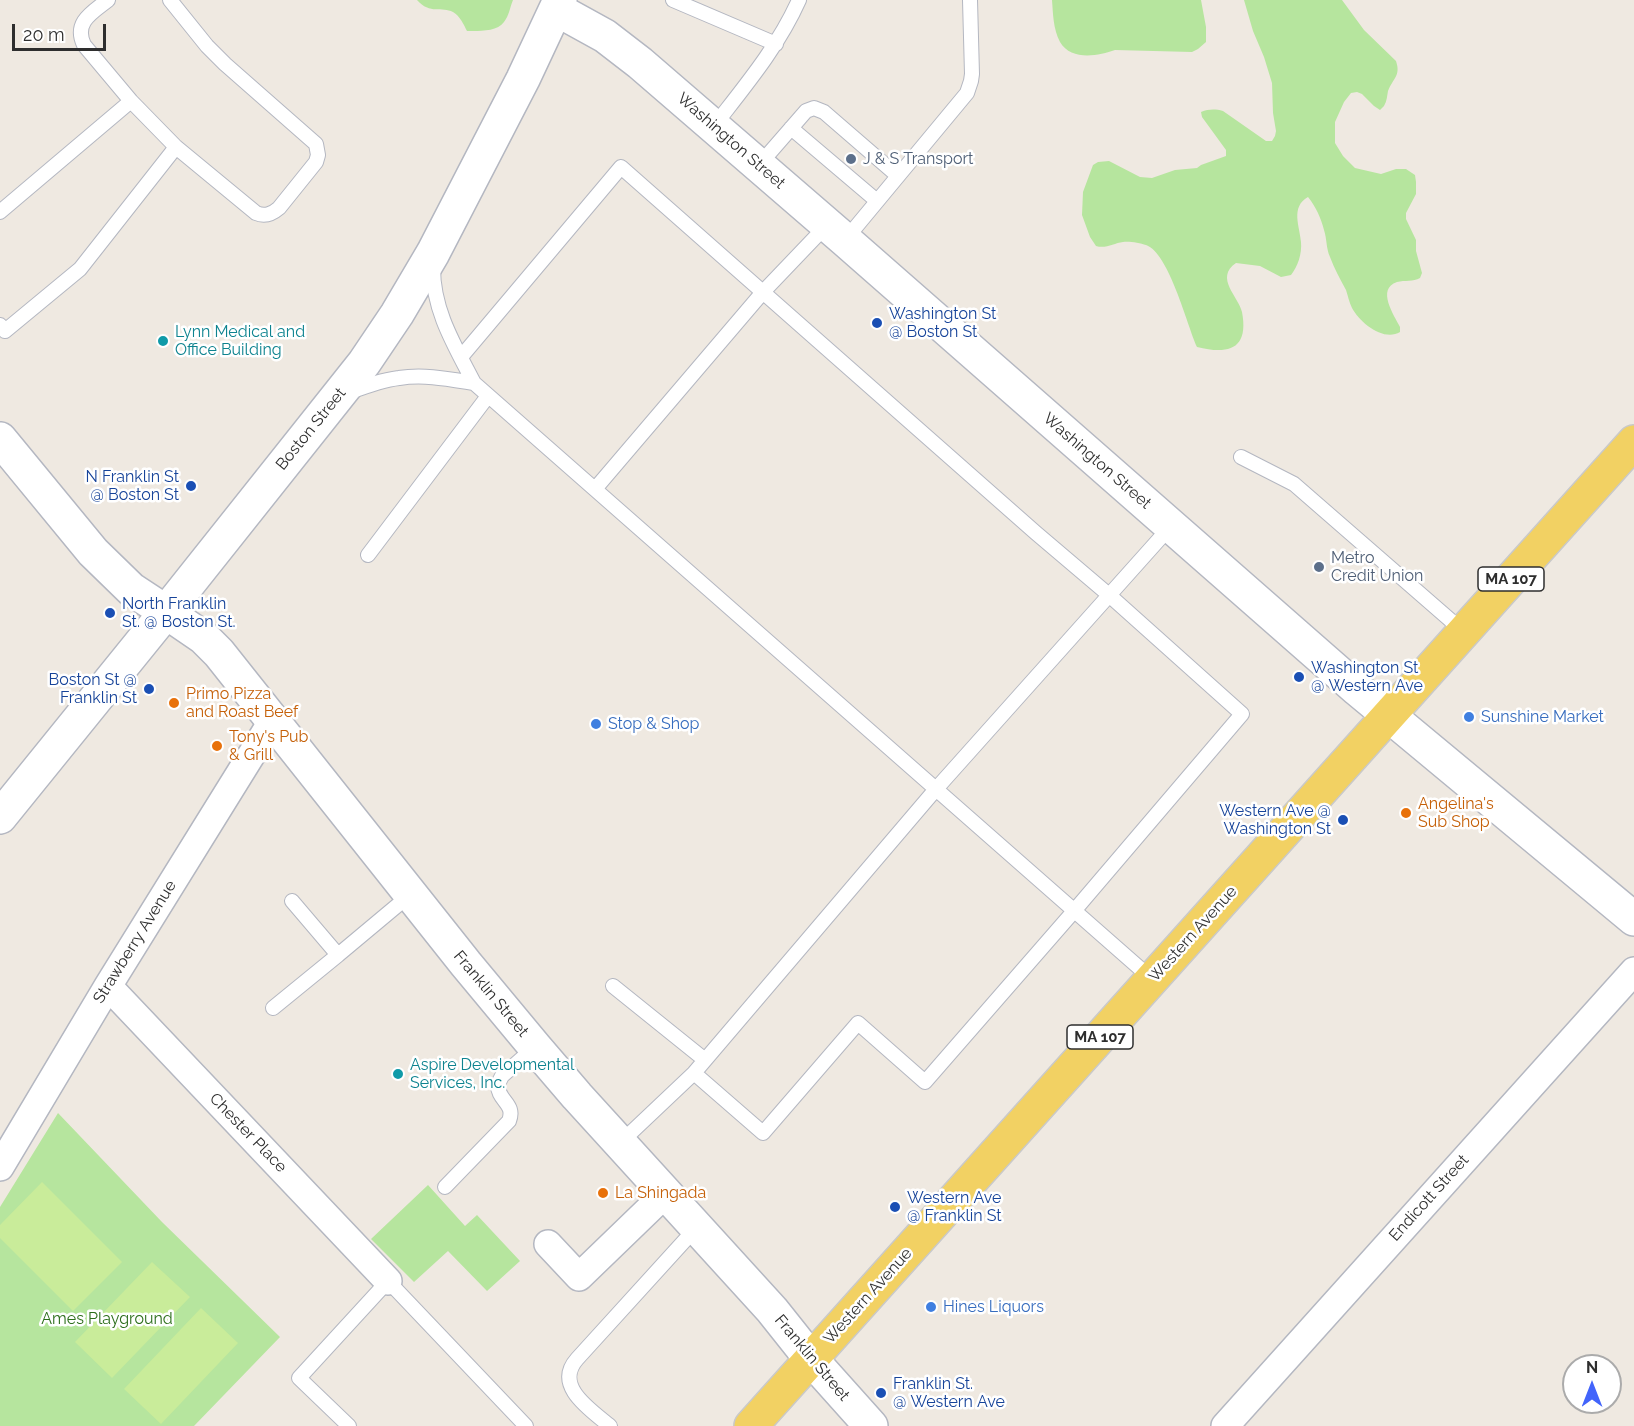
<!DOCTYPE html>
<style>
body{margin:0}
#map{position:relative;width:1634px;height:1426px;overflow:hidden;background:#efe9e1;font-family:Raleway,sans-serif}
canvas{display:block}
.north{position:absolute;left:1562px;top:1354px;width:60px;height:60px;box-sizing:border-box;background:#fff;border:2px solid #ababab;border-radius:50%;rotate:0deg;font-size:16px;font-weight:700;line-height:24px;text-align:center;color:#2e2e2e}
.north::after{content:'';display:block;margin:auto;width:21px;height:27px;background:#4264fb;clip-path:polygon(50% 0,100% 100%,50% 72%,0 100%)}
.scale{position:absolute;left:12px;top:24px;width:94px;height:27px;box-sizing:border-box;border:3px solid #2e2e2e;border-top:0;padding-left:8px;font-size:18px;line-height:21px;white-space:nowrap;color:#2e2e2e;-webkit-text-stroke:4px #fff;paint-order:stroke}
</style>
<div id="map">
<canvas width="1634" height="1426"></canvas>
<div class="north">N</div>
<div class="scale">20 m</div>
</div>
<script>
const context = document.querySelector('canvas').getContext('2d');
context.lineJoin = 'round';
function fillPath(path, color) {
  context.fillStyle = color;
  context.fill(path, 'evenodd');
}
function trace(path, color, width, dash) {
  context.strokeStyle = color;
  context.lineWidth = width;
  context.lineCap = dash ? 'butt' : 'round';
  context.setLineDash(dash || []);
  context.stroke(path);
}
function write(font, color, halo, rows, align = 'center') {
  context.font = font + ' Raleway,sans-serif';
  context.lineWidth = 5;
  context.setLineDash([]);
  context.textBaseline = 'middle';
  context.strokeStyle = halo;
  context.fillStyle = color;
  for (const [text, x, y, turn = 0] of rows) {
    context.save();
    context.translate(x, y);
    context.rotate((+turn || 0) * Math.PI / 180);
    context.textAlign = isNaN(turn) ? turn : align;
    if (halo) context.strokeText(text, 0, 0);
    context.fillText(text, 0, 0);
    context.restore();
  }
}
const green = new Path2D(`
 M 417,0 L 513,0 C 510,7 509,16 504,22 C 497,32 478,31 467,31 C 464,25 460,16 453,12 C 442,6 430,15 417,0 Z
 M 1052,0 L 1201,0 L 1206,27 L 1206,42 L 1198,49 L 1192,52 L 1115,50 C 1098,56 1071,61 1060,42 C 1053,29 1053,13 1052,0 Z
 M 1244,0 L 1342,0 L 1364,30 L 1396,61 C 1401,76 1393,78 1388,91 C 1387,96 1387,101 1384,106 L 1380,110 L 1374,106 L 1362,94 L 1357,92 L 1351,93 L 1344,102 L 1335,122 L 1335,143 L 1343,156 L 1355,168 L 1381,174 L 1396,169 L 1406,169 L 1415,175 L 1416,182 L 1416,194 L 1406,213 L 1406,219 L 1416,240 L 1416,251 L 1422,273 L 1420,278 C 1413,282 1405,280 1397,282 C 1376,289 1394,315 1400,327 L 1400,332 C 1384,342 1360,323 1352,308 C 1349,302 1348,296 1346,290 C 1340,279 1334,268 1330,257 C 1326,248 1327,239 1324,230 C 1321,218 1316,207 1308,197 C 1290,207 1300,227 1301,242 C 1302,254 1298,266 1291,275 L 1281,277 L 1260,266 L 1236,263 C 1214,278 1239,297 1242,312 C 1249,349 1229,355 1197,347 C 1187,325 1169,253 1146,245 C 1140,243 1129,241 1123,242 C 1114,243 1106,249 1096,246 L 1090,237 L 1082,215 L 1083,192 L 1093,165 L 1098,162 L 1109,161 L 1140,177 L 1152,178 L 1175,170 L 1197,168 L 1201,165 L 1226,156 L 1226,150 L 1202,117 L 1201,112 C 1209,109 1215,109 1223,111 L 1266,141 L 1272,141 L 1275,136 L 1276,131 L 1273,113 L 1272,83 L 1264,57 L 1253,31 Z
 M 58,1113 L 162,1222 L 280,1337 L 194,1426 L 0,1426 L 0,1207 Z
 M 428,1185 L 465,1226 L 477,1215 L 520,1261 L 487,1291 L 448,1251 L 414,1282 L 371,1239 Z`);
const pitch = new Path2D(`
 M 42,1182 L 122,1262 L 73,1311 L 0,1238 L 0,1225 Z
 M 152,1262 L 190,1297 L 112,1378 L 75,1342 Z
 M 201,1308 L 238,1343 L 161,1424 L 124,1389 Z`);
const service = new Path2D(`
 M 108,0 C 93,12 73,22 84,45 L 131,101 L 176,147 L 256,213 C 265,217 272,214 279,208 L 316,162 L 318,155 L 316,144 L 225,64 L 207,46 L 170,0
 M 673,0 L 776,44
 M 714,126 C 745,86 778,47 799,0
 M 791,128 L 877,201
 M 759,165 L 806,111 L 814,108 L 824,112 L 898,176
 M 0,212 L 131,101
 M 845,240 L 967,93 L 971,81 L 972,74 L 970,0
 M 433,268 C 433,311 455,346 474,383 L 1152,979
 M 0,325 L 5,331 L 80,269 L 176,147
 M 461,357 L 621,167 L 1036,533 L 1109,595 L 1242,714 L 1074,911 L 925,1082 L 858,1023 L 763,1133 L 694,1073
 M 350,392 C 366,386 382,380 399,378 C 424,374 449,379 474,383
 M 1241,457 L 1294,484 L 1464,632
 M 595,489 L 763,292 L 827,225
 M 368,555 L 488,396
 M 292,901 L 338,955 L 411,894
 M 613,986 L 705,1060
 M 273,1008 L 338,955
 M 620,1143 L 694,1073 L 936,789 L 1171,526
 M 445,1187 L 509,1121 C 516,1103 497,1101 498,1084 L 502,1076 L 535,1047
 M 349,1426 L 299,1378 L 388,1281 L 526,1426
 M 610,1426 C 591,1410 553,1386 577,1359 L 697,1227`);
const minor = new Path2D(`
 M 108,986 L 388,1281
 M 0,1167 L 108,986 L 273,720
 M 548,1244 L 579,1277 L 666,1193
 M 1225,1426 L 1634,971`);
const tertiary = new Path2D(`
 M 0,439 L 93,552 L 131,589 L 166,612`);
const secondary = new Path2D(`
 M 556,9 L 605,36 L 640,63 L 845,240 L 1357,689 L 1634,919
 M 166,612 L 204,638 L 219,653 L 466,964 L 535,1047 L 577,1096 L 772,1310 L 811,1359 L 871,1426
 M 0,817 L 166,612 L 364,363 L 397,314 L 433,253 L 523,79 L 560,0`);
const primary = new Path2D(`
 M 751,1426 L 1634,442`);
const markers = [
 [851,159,6,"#5c6f8a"],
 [877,323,6,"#1a4fb4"],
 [163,341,6,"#0f9aa8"],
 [191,486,6,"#1a4fb4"],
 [1319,567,6,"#5c6f8a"],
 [110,613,6,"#1a4fb4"],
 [1299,677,6,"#1a4fb4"],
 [149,689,6,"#1a4fb4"],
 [174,703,6,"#e8710a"],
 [1469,717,6,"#3f7fe0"],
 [596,724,6,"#3f7fe0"],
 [217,746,6,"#e8710a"],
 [1406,813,6,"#e8710a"],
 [1343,820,6,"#1a4fb4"],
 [398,1074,6,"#0f9aa8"],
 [603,1193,6,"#e8710a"],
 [895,1207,6,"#1a4fb4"],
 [931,1307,6,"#3f7fe0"],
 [881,1393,6,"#1a4fb4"]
];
const shields = [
 [1511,579,66],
 [1100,1037,66]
];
const shieldNames = [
 ["MA 107",1511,579],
 ["MA 107",1100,1037]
];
const streetNames = [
 ["Washington Street",731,141,41],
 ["Boston Street",311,429,-51],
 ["Washington Street",1097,461,41],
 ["Western Avenue",1193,934,-48],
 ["Strawberry Avenue",135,942,-58],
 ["Franklin Street",491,994,50],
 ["Chester Place",248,1133,46],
 ["Endicott Street",1429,1198,-48],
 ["Western Avenue",868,1296,-48],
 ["Franklin Street",812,1358,50]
];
const serviceNames = [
 ["J & S Transport",863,159],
 ["Metro",1331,558],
 ["Credit Union",1331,576]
];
const transitNames = [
 ["Washington St",889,314],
 ["@ Boston St",889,332],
 ["N Franklin St",179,477,"right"],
 ["@ Boston St",179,495,"right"],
 ["North Franklin",122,604],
 ["St. @ Boston St.",122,622],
 ["Washington St",1311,668],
 ["@ Western Ave",1311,686],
 ["Boston St @",137,680,"right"],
 ["Franklin St",137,698,"right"],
 ["Western Ave @",1331,811,"right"],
 ["Washington St",1331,829,"right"],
 ["Western Ave",907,1198],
 ["@ Franklin St",907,1216],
 ["Franklin St.",893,1384],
 ["@ Western Ave",893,1402]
];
const cultureNames = [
 ["Lynn Medical and",175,332],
 ["Office Building",175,350],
 ["Aspire Developmental",410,1065],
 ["Services, Inc.",410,1083]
];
const foodNames = [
 ["Primo Pizza",186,694],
 ["and Roast Beef",186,712],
 ["Tony's Pub",229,737],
 ["& Grill",229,755],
 ["Angelina's",1418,804],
 ["Sub Shop",1418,822],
 ["La Shingada",615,1193]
];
const shopNames = [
 ["Sunshine Market",1481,717],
 ["Stop & Shop",608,724],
 ["Hines Liquors",943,1307]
];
const parkNames = [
 ["Ames Playground",107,1319]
];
fillPath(green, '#b6e59e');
fillPath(pitch, '#c9ec9a');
trace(service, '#b4b7c1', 16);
trace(minor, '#b4b7c1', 30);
trace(tertiary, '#b4b7c1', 36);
trace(secondary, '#b4b7c1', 36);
trace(primary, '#c9c9c9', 36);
trace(service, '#fff', 14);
trace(minor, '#fff', 27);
trace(tertiary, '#fff', 33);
trace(secondary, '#fff', 33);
trace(primary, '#f2d163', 33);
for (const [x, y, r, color] of markers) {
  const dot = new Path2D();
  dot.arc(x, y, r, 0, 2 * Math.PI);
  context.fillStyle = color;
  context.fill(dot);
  trace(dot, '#fff', 2);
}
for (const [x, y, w] of shields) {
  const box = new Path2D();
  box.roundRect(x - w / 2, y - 12, w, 24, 4.5);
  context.fillStyle = '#fff';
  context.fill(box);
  trace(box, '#2e2e2e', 1.5);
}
write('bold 15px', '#2e2e2e', null, shieldNames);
write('16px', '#2e2e2e', '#fff', streetNames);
write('16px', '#4e5e75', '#fff', serviceNames, 'left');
write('16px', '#164399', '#fff', transitNames, 'left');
write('16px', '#0d838f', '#fff', cultureNames, 'left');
write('16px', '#c56008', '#fff', foodNames, 'left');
write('16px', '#366cbe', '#fff', shopNames, 'left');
write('16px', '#2c6e1b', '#fff', parkNames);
</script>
